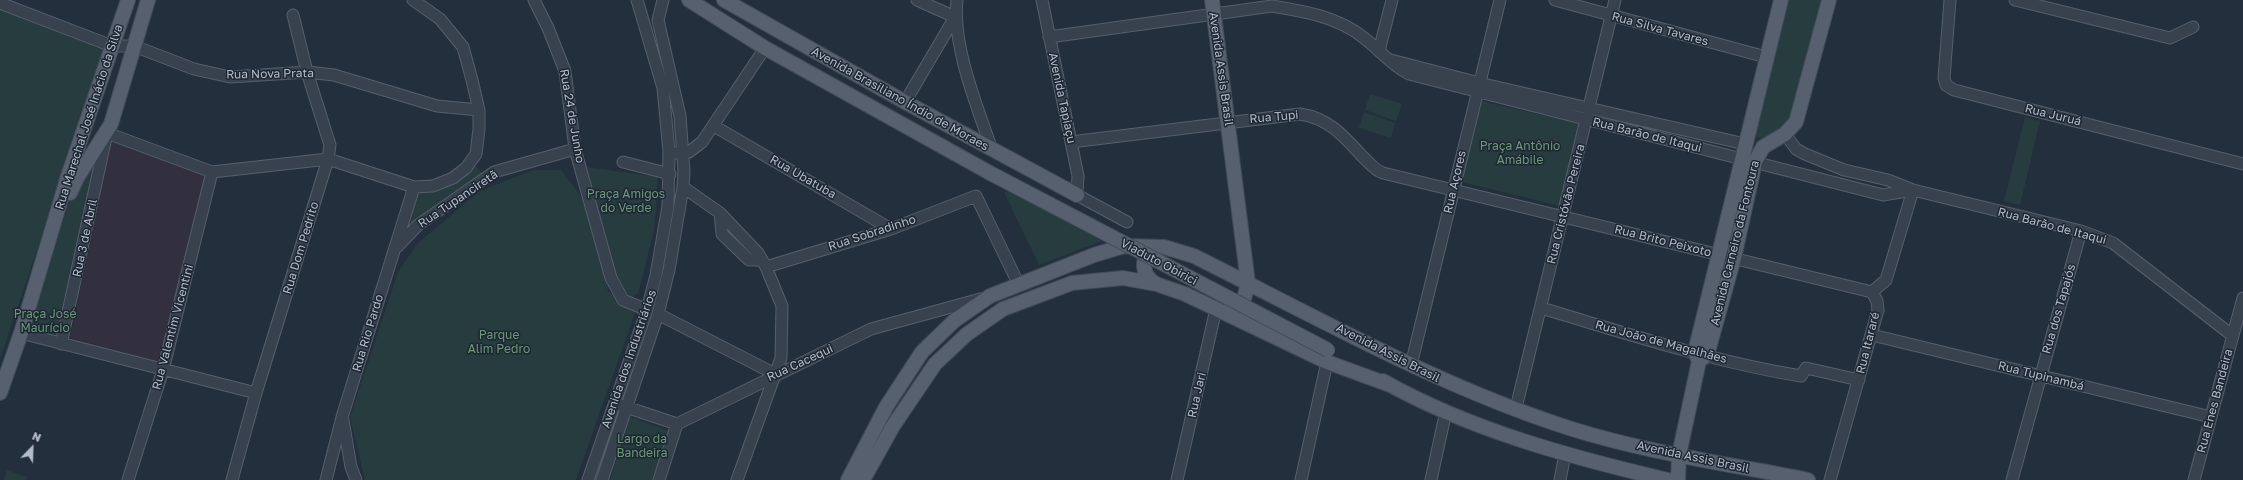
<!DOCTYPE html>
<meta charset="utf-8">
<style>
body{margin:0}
#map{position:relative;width:2243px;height:480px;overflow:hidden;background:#242f3e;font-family:"Golos Text",sans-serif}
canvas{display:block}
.north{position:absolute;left:12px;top:428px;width:40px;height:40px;-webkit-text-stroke:3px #1d2633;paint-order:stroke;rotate:23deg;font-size:11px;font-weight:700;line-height:16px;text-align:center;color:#b4bcc9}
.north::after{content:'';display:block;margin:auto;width:14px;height:18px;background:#b4bcc9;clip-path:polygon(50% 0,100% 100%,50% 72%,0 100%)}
</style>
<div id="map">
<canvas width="2243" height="480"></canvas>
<div class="north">N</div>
</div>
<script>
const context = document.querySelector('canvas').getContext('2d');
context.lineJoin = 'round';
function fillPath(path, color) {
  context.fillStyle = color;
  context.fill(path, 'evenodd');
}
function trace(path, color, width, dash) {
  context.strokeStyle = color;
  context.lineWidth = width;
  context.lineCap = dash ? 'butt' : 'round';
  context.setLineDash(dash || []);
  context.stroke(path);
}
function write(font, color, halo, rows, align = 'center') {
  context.font = font + ' "Golos Text",sans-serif';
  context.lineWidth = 3;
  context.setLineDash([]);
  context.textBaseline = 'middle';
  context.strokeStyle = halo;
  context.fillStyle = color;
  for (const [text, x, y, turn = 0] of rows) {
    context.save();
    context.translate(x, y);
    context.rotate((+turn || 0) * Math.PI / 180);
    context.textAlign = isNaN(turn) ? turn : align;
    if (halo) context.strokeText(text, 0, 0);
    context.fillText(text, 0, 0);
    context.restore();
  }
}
const medical = new Path2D(`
 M 112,141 L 207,175 L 161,362 L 70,338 Z`);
const green = new Path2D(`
 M 1789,0 L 1821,0 L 1796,102 L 1788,120 L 1777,132 L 1761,138 L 1757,137 L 1756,131 Z
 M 0,8 L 105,49 L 0,359 Z
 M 1370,94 L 1402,104 L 1396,121 L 1365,110 Z
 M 1481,101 L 1580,124 L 1560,206 L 1461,182 Z
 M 1364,112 L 1395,123 L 1391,138 L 1359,128 Z
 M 2025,117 L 2040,121 L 2020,205 L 2004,201 Z
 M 473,161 L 475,166 L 483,173 L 418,217 L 407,229 L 418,192 L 436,190 Z
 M 94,167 L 55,339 L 28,332 L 74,187 Z
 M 587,167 L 658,177 L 654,231 L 638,294 L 631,298 L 618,283 Z
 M 533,170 L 561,170 L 587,204 L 608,291 L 635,313 L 576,480 L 365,480 L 350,417 L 398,272 L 418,243 L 480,191 Z
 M 1011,191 L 1102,241 L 1039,265 L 1004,192 Z
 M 630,417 L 669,431 L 652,480 L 610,480 Z
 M 7,470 L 27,477 L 26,480 L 4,480 Z`);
const minor = new Path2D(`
 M 534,0 L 548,28 L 565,71 L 575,149 L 611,278 L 623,300 L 647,310
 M 917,0 L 955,17
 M 957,0 C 952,46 977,106 992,150
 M 1042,0 L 1078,176 L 1077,195 L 1127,222
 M 1555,0 L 1766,57
 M 1950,0 L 1944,78 L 1946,85 L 1954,90 L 2243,164
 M 2015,0 L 2170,38 L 2193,27
 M 0,3 L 112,46 L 134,46 L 194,69 L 230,77 L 307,72 L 334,75 L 437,106 L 479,110
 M 1049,37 L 1272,6 C 1303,11 1339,17 1364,38 C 1380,50 1391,65 1409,74 L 1883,195 L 1913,190
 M 1379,51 L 1392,0
 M 1391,60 L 1479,83 L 1745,144
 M 905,102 L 955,17
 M 714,126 L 891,229
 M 1785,134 L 1796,149 L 1805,154 L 1844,170 L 1888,180 L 1913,190 L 2081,231 L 2113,243 L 2233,336
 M 1071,142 L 1300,114 C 1328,118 1343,135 1362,156 C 1369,162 1374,170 1383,173 L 1872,292
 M 675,153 L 689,152 L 702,142 L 765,48
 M 623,162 L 670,174
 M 683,187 L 720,213 L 758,253 L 766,267 L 782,306 L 781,358 L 737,480
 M 720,213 L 722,234 L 749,260 L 762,260
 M 397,247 L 418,225 L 494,172 L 575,149
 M 766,267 L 891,229 L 976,196 L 1019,285
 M 1872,292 L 1886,280 L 1913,190
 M 1541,308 C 1626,333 1713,362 1801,376 L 1806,368 L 1859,380
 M 658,314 L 775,374
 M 21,333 L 256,393
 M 1872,335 L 2211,417
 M 61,344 L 107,133 L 212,172 L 328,159 L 414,187 L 433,186 L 453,178 L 466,168 L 476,154 L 479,129 L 479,110 L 472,80 L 463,47 L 440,19 L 413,0
 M 1411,365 L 1500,0
 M 620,405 L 677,424 L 871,329 L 984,298
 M 1516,408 L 1615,0
 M 343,420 L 351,467 L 356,480
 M 128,480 L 163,370 L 212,172
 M 232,480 L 256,393 L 328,159 L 330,145 L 307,72 L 293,15
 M 326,480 L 342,417 L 414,187
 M 588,480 L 647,310 L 656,275 L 668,206 L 669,152 L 663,88 L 637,0
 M 602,480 L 658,314 L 669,270 L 683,187 L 684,171 L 680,116 L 658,20 L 663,0
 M 659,480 L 677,424
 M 1177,480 L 1216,309
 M 1301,480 L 1327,362
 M 1431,480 L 1446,411
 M 1560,480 L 1565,454
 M 1830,480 L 1878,310 L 1877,301 L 1872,292
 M 2012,480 L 2081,231
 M 2194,480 L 2243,298`);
const major = new Path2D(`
 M 689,0 L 765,48 L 990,173
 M 724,0 L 905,102 L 1077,195
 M 1212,0 L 1248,283 L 1244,299 L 1230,309
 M 70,193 L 77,178 L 111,124 L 148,0
 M 1156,248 C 1138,256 1142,276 1156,284
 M 1699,361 L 1695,352 L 1781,0
 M 1383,381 C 1470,430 1570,457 1668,480
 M 0,393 L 21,333 L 68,176 L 128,0
 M 848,480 L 886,407 L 922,352 L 954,321 L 990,296 L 1094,255 L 1124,246 L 1164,247 L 1194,256 C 1318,318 1440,387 1572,429 C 1649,453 1729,464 1808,480
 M 863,480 L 893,426 L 935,364 L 967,334 L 1003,309 L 1072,283 L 1123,278 L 1156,284 L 1185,294 L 1327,362 L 1390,385
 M 1678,480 L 1679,455 L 1699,361 L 1707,355 L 1734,258 L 1755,162 L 1763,147 L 1785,134 L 1796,122 L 1829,0`);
const majorBridge = new Path2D(`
 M 990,173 L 1328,350`);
const streetNames = [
 ["Rua Silva Tavares",1660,29,15],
 ["Avenida Assis Brasil",1221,69,82],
 ["Rua Nova Prata",270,74,-1],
 ["Avenida Tapiaçu",1062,98,78],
 ["Avenida Brasiliano Índio de Moraes",900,99,29],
 ["Rua Juruá",2053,115,14],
 ["Rua 24 de Junho",572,116,80],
 ["Rua Marechal José Inácio da Silva",89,117,-72],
 ["Rua Tupi",1274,117,-5],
 ["Rua Barão de Itaqui",1647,135,14],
 ["Rua Ubatuba",803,177,30],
 ["Rua Açores",1455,182,-77],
 ["Rua Tupanciretã",458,199,-34],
 ["Rua Cristóvão Pereira",1566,204,-76],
 ["Rua Barão de Itaqui",2052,226,15],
 ["Rua Sobradinho",872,233,-18],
 ["Rua 3 de Abril",85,238,-78],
 ["Rua Brito Peixoto",1663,241,14],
 ["Avenida Carneiro da Fontoura",1735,243,-76],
 ["Rua Dom Pedrito",301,248,-73],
 ["Viaduto Obirici",1159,262,28],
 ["Rua dos Tapajós",2059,309,-74],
 ["Rua Valentim Vicentini",173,327,-75],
 ["Rua Rio Pardo",368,333,-73],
 ["Rua João de Magalhães",1661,342,15],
 ["Rua Itararé",1868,343,-76],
 ["Avenida Assis Brasil",1388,353,27],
 ["Avenida dos Industriários",629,359,-71],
 ["Rua Cacequi",800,363,-25],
 ["Rua Tupinambá",2041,376,14],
 ["Rua Jari",1197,395,-77],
 ["Rua Enes Bandeira",2215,401,-75],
 ["Avenida Assis Brasil",1693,457,12]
];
const parkNames = [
 ["Praça Antônio",1520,146],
 ["Amábile",1520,160],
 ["Praça Amigos",626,194],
 ["do Verde",626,208],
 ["Praça José",45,314],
 ["Maurício",45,328],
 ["Parque",499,335],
 ["Alim Pedro",499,349],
 ["Largo da",642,439],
 ["Bandeira",642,453]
];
fillPath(medical, '#32303f');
fillPath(green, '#263c3f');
trace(minor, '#565f6c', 13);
trace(major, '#414a57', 16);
trace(minor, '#38414e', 11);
trace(major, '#56606e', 14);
trace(majorBridge, '#414a57', 16, []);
trace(majorBridge, '#56606e', 14);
write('12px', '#b4bcc9', '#1d2633', streetNames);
write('12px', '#6b9a76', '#1d2633', parkNames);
</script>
